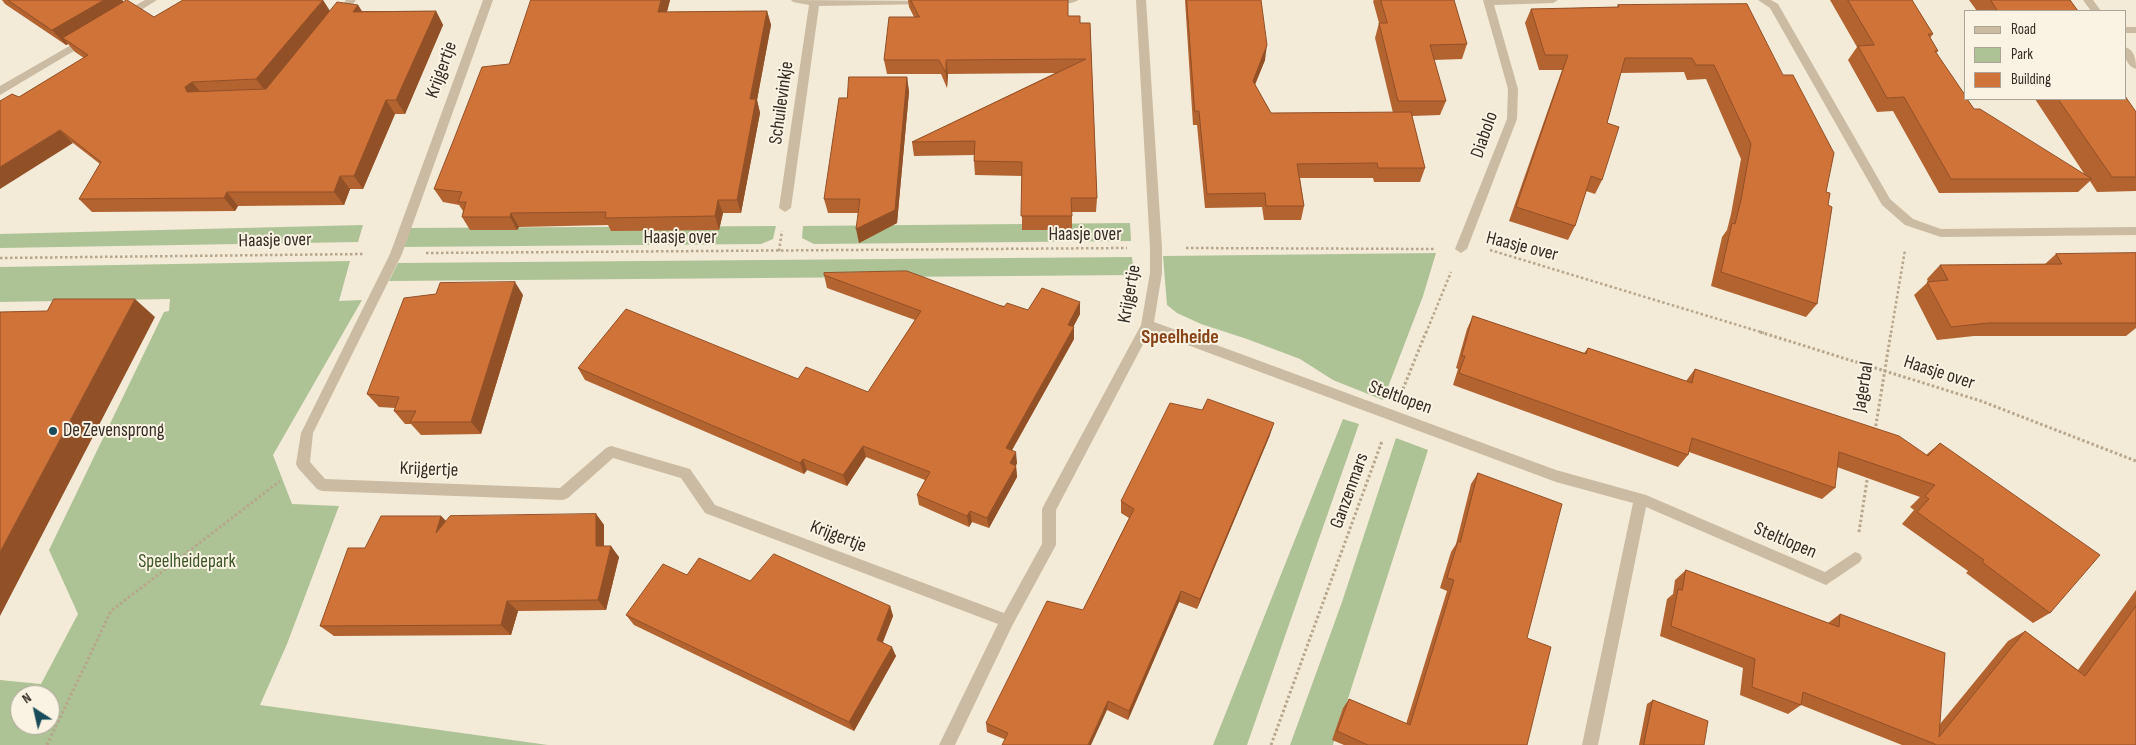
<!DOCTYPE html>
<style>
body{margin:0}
#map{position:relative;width:2136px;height:745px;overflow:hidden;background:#f3ead7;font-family:"Sofia Sans Condensed",sans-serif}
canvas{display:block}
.legend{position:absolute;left:1964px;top:10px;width:162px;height:90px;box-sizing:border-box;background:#faf3e3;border:1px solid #aba497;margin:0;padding:6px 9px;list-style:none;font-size:15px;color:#352d25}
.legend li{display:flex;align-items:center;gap:10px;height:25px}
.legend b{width:25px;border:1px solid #aba497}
.north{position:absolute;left:10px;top:685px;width:50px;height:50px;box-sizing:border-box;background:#faf3e3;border:1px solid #aba497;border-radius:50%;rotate:325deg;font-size:14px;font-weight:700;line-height:20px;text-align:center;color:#352d25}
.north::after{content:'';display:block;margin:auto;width:18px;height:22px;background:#184c5a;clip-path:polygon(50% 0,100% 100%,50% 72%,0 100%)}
</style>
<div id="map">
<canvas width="2136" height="745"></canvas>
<ul class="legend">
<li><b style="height:6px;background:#cbbba2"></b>Road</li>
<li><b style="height:14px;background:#adc396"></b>Park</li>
<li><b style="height:14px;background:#d07338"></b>Building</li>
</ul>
<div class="north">N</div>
</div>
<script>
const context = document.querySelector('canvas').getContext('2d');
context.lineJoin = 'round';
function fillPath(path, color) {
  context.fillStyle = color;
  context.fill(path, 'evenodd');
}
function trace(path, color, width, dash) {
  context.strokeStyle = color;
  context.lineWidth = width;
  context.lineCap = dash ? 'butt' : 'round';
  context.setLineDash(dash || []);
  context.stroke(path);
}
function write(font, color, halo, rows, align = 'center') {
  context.font = font + ' "Sofia Sans Condensed",sans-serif';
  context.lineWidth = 4;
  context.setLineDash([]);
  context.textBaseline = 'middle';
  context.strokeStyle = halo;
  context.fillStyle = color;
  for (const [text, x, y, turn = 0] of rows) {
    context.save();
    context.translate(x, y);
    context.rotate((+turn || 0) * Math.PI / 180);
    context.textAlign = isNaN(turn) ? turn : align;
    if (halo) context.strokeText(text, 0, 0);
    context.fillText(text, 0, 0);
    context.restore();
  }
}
const green = new Path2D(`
 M 1130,223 L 1131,241 L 814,244 L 802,238 L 803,226 Z
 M 363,225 L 358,242 L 0,248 L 0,234 Z
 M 776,226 L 773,239 L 761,244 L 400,247 L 406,228 Z
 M 1436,253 L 1423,296 L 1383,400 L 1333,380 L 1300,359 L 1247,339 L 1201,324 L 1177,313 L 1167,305 L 1163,256 Z
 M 1132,257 L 1134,275 L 389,281 L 398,263 Z
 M 350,261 L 339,301 L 362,300 L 273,455 L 292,504 L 339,506 L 287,644 L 260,705 L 548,745 L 0,745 L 0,680 L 41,684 L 78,614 L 49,550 L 164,312 L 169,311 L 170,299 L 0,302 L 0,267 ZM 20,695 L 50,695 L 50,725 L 20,725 Z
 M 1343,419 L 1359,424 L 1247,745 L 1213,745 Z
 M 1396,438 L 1428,450 L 1333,745 L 1290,745 L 1342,602 Z`);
const pathFar1 = new Path2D(`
 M 1186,248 L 1434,249
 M 1490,250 L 1764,333
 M 779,251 L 782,231
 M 426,253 L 1127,248
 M 0,258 L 364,254
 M 1426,333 L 1451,272
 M 1891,333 L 1905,250`);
const path = new Path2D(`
 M 1760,332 L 1981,401 L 2136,461
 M 1403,389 L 1426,332
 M 1875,431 L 1891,332
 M 1859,532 L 1868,474
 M 47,745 L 111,611 L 280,481
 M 1271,745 L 1382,441`);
const service = new Path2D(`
 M 346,0 L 356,0 L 342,19 L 334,19 L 333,17 Z`);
const minor = new Path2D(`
 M 145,0 L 157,0 L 130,17 L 122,17 L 122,13 Z
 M 483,0 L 493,0 L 402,254 L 313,433 L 310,462 L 325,479 L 560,488 L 606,448 L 611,446 L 690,469 L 715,505 L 1004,613 L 1042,544 L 1042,509 L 1044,505 L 1141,325 L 1150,273 L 1150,248 L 1136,0 L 1146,0 L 1162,248 L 1162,273 L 1154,322 L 1556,470 L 1646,495 L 1825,572 L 1855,552 L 1860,554 L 1862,558 L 1860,562 L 1826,585 L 1646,507 L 1598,745 L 1582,745 L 1633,503 L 1556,482 L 1150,331 L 1056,510 L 1056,545 L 1012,626 L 955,745 L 939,745 L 998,624 L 705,513 L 681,478 L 613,458 L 568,498 L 563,500 L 322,491 L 317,489 L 298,468 L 296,464 L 301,433 L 390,254 Z
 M 791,0 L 931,1 L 926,4 L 819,6 L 791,208 L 785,212 L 779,208 L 809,5 L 793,2 Z
 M 1046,0 L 1078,0 C 1072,5 1052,5 1046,0 Z
 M 1483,0 L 1558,0 L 1553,3 L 1494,5 L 1518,89 L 1517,119 L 1467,249 L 1461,253 L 1455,249 L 1507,119 L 1508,89 Z
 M 1758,0 L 1771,0 L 1778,4 L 1890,199 L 1913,219 L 1941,229 L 2136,227 L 2136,235 L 1941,237 L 1905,225 L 1882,205 L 1770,8 Z
 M 2083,0 L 2093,0 L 2101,11 L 2091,11 Z
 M 2125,27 L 2136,27 L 2136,33 L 2125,33 Z
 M 85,37 L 89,38 L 89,42 L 0,95 L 0,86 Z
 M 2125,47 C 2135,50 2136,60 2136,69 C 2126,66 2124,55 2125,47 Z`);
const wall = new Path2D(`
 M 2,0 L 122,0 L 124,2 L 154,17 L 330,11 L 358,5 L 362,11 L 436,11 L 443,25 L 405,114 L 395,114 L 363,189 L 350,189 L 344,205 L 238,206 L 235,211 L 92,212 L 79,199 L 100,164 L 73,143 L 19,97 L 84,58 L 75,52 L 68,44 L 66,45 L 5,4 Z
 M 531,0 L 670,0 L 667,12 L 767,11 L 771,25 L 757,100 L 760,113 L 741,213 L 723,213 L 719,230 L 611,231 L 608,225 L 519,227 L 517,230 L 470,230 L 462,217 L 463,211 L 459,205 L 443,202 L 434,189 L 509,64 Z
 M 908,0 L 1068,0 L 1068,16 L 1080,23 L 1090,23 L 1097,198 L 1096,212 L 1072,212 L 1072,230 L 1022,230 L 1022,176 L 975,175 L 974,161 L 974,155 L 914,156 L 912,142 L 1055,73 L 948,74 L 947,88 L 941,74 L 887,74 L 884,60 L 914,17 L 909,7 Z
 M 1185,0 L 1261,0 L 1265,60 L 1255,85 L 1271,113 L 1393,113 L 1375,38 L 1379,23 L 1373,1 L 1374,0 L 1454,0 L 1467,44 L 1462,59 L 1434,60 L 1446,101 L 1440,115 L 1412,116 L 1425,168 L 1420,182 L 1374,182 L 1373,178 L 1300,178 L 1304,206 L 1301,220 L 1264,220 L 1262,207 L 1205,208 L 1197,125 L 1193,125 Z
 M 1830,0 L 1912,0 L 1933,34 L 1930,38 L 1938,51 L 1936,53 L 1974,109 L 2085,175 L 2035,99 L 2125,99 L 2136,112 L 2136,191 L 2097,192 L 2090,181 L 2078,192 L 1939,193 L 1893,111 L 1877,112 L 1848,60 L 1857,47 Z
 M 1969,0 L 2070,0 L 2078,11 L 1977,11 Z
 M 1747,4 L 1826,192 L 1817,304 L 1806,317 L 1711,286 L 1722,237 L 1727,230 L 1731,214 L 1741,159 L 1706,79 L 1687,80 L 1684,72 L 1621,73 L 1607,123 L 1602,180 L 1595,194 L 1586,191 L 1575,226 L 1568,240 L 1509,221 L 1562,70 L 1539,70 L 1525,23 L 1531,9 L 1617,7 L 1618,5 Z
 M 907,77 L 909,92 L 897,223 L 859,243 L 858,213 L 828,213 L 824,199 L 847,98 Z
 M 2136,253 L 2136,328 L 2126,336 L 1974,336 L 1937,340 L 1914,295 L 1928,282 L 1927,279 L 1940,265 L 2045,264 L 2056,254 Z
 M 824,275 L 1028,310 L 1080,302 L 1080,314 L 1073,327 L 1074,339 L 1012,450 L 1017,463 L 1016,466 L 1017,477 L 989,528 L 972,522 L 969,527 L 919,505 L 917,495 L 925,480 L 866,457 L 847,486 L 807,470 L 804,474 L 585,380 L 578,368 L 798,379 L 868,392 L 915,320 L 827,288 Z
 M 523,295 L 481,434 L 421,435 L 411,424 L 405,424 L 394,411 L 395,408 L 379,407 L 367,394 Z
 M 1473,316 L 1584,353 L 1588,348 L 1686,381 L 1695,369 L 1926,455 L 1940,443 L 2050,613 L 2033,623 L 1966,573 L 1968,571 L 1902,524 L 1914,510 L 1910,507 L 1920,497 L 1837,467 L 1835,488 L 1822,499 L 1689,452 L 1688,455 L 1678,467 L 1453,385 L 1458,369 L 1456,368 L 1467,329 Z
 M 1270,435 L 1197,609 L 1179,602 L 1128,720 L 1107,710 L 1004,739 L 987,732 L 986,723 L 1083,610 L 1129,518 L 1121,513 L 1121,501 Z
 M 1478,473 L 1527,638 L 1527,745 L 1344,745 L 1332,740 L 1343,708 L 1349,699 L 1406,724 L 1447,591 L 1440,588 L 1451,552 L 1456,544 L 1471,484 Z
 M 596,514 L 604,525 L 604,546 L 619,557 L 606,610 L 518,611 L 511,635 L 334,636 L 320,626 L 365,548 L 441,516 L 446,521 Z
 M 1686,570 L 1828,623 L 1840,614 L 1940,724 L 2008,641 L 2025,631 L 2078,670 L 2136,590 L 2136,745 L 1902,745 L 1801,705 L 1788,714 L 1740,695 L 1743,668 L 1660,636 L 1667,599 L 1673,594 L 1675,580 Z
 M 750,581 L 890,606 L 893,616 L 883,642 L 896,656 L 854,731 L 634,625 L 626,615 Z
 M 1653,700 L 1704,745 L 1639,745 L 1647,704 Z`);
const shadedWall = new Path2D(`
 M 104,0 L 122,0 L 128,8 L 63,38 L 68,44 L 66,45 L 52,30 Z
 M 323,0 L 332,14 L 266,92 L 256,79 Z
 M 661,0 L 670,0 L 663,26 L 658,12 Z
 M 358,5 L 366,19 L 353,12 Z
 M 436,11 L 443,25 L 405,114 L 396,100 Z
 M 767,11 L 771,25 L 757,100 L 760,113 L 741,213 L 737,200 L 750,99 Z
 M 1267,45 L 1265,60 L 1250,96 L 1253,81 Z
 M 946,60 L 948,74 L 947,88 L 946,73 Z
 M 907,77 L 909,92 L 897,223 L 859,243 L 856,229 Z
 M 192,82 L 203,95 L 187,92 L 185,87 Z
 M 386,100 L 395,114 L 363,189 L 354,176 Z
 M 60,130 L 73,143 L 0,189 L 0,167 Z
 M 340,176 L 350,189 L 344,205 L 334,192 Z
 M 227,192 L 238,206 L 235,211 L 224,198 Z
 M 718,200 L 723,213 L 719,230 L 715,216 Z
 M 511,213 L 519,227 L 517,230 L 510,217 Z
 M 515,282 L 523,295 L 481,434 L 471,422 Z
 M 135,299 L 155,317 L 0,616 L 0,552 Z
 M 1080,302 L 1080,314 L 1068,337 L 1068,325 Z
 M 1074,327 L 1074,339 L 1007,459 L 1006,448 Z
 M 1274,423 L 1270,435 L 1197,609 L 1200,599 Z
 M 863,446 L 866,457 L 847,486 L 843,475 Z
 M 1016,452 L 1017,463 L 1011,474 L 1010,463 Z
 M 803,459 L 807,470 L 804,474 L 800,463 Z
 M 1016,466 L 1017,477 L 989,528 L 987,518 Z
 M 970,511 L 972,522 L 969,527 L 967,516 Z
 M 596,514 L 604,525 L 604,557 L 596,546 Z
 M 441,516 L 452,527 L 436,533 Z
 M 611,546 L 619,557 L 606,610 L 598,600 Z
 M 1181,591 L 1179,602 L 1128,720 L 1129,711 Z
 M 507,601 L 518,611 L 511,635 L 501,625 Z
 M 890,606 L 893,616 L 880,649 L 877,640 Z
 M 892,647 L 896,656 L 854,731 L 849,722 Z
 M 1108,701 L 1107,710 L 1091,745 L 1088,745 Z`);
const building = new Path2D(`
 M 8,0 L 104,0 L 52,30 Z
 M 127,0 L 154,17 L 183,0 L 323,0 L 256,79 L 192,82 L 185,87 L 187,92 L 266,89 L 337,2 L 358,5 L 353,12 L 436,11 L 396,100 L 386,100 L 354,176 L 340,176 L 334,192 L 227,192 L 224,198 L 79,199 L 101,162 L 60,130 L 0,167 L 0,101 L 12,94 L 19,97 L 88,55 L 63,38 Z
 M 531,0 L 661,0 L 658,12 L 767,11 L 750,99 L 756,99 L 737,200 L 718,200 L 715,216 L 605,218 L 606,212 L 511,213 L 510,217 L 462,217 L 466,202 L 458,202 L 462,192 L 434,189 L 454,139 L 482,67 L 509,64 Z
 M 911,0 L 1068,0 L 1068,16 L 1080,16 L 1080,23 L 1090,23 L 1097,198 L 1071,198 L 1072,216 L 1021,216 L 1022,162 L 974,161 L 975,141 L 912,142 L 1086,59 L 946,60 L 946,73 L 939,60 L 884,60 L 889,17 L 919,17 Z
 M 1187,0 L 1261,0 L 1267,45 L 1253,81 L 1271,113 L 1411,112 L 1425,168 L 1378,168 L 1377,163 L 1297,164 L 1304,206 L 1266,206 L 1265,193 L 1207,194 L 1199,111 L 1195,111 Z
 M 1381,0 L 1454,0 L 1467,44 L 1430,45 L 1446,101 L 1398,101 L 1379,23 L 1387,23 Z
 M 1848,0 L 1912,0 L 1933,34 L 1928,34 L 1938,51 L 1935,51 L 1965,95 L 1965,99 L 1967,99 L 1974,109 L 1980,109 L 2092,179 L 1951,179 L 1904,97 L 1887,98 L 1858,46 L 1874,45 Z
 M 1991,0 L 2070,0 L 2078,11 L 1998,11 Z
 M 1747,4 L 1783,75 L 1793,75 L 1834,153 L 1826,192 L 1830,193 L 1828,205 L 1832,207 L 1817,304 L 1721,272 L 1732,223 L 1735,224 L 1741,200 L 1751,144 L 1714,65 L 1696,65 L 1692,58 L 1625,58 L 1607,123 L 1619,127 L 1602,180 L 1591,176 L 1575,226 L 1516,207 L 1568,55 L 1545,55 L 1531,9 L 1619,7 L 1618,5 Z
 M 849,77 L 907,77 L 895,210 L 856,229 L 860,199 L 824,199 L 839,98 L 847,98 Z
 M 2125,96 L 2136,112 L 2136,177 L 2112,177 L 2058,99 L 2125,99 Z
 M 2136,253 L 2136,323 L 1988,323 L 1951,327 L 1927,282 L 1948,280 L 1940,265 L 2062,264 L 2056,254 Z
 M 907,271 L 1004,307 L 1007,303 L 1028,310 L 1042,288 L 1080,302 L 1068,325 L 1074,327 L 1006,448 L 1016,452 L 1010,463 L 1016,466 L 987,518 L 970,511 L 967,516 L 917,495 L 930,472 L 863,446 L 843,475 L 803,459 L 800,463 L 578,368 L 626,309 L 798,379 L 806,367 L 868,392 L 921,311 L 824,275 L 824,273 Z
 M 515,282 L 471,422 L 410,422 L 416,411 L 394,411 L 399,397 L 367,394 L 404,298 L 436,294 L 440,283 Z
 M 54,299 L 135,299 L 0,552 L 0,312 L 47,311 Z
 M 1473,316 L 1586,354 L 1588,348 L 1692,383 L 1695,369 L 1899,436 L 1928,456 L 1940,443 L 2100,555 L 2050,613 L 1982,562 L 1984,560 L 1917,512 L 1929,499 L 1925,496 L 1935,485 L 1839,452 L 1835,488 L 1692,438 L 1688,455 L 1459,373 L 1465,356 L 1462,356 Z
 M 1208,399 L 1274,423 L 1200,599 L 1181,591 L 1129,711 L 1108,701 L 1088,745 L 1002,745 L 1008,733 L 986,723 L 1047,601 L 1083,610 L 1134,509 L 1121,501 L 1170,403 L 1202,410 Z
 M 1478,473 L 1562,504 L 1527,638 L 1551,647 L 1527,745 L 1368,745 L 1337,731 L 1349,699 L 1410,725 L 1454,580 L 1447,578 L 1458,541 L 1460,542 Z
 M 596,514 L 596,546 L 611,546 L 598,600 L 507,601 L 501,625 L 320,626 L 348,548 L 365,548 L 381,516 L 441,516 L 436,533 L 450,516 Z
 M 774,554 L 890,606 L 877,640 L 892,647 L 849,722 L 626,615 L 663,564 L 687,575 L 699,558 L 750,581 Z
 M 1686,570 L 1839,627 L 1840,614 L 1945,653 L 1939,737 L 2025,631 L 2085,676 L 2136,606 L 2136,745 L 1935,745 L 1935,744 L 1803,692 L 1801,705 L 1752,687 L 1755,659 L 1671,626 L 1678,589 L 1682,590 Z
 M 1653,700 L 1708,721 L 1704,745 L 1644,745 Z`);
const markers = [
 [53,431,5,"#184c5a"]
];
const streetNames = [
 ["Krijgertje",442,70,-70],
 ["Schuilevinkje",782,103,-82],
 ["Diabolo",1485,135,-71],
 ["Haasje over",1085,235],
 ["Haasje over",680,238],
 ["Haasje over",275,241,-1],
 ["Haasje over",1522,247,14],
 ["Krijgertje",1130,294,-80],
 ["Haasje over",1939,373,18],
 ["Jagerbal",1864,387,-81],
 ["Steltlopen",1400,398,20],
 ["Krijgertje",429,470,2],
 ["Ganzenmars",1350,491,-70],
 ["Krijgertje",838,537,21],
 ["Steltlopen",1785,541,23]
];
const poiNames = [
 ["De Zevensprong",63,431]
];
const parkNames = [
 ["Speelheidepark",187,562]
];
const neighbourhoodNames = [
 ["Speelheide",1180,338]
];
fillPath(green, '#adc396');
trace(pathFar1, '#b7a58c', 2.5, [2.5, 2.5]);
trace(path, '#b7a58c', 3, [2.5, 2.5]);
fillPath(service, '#cbbba2');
fillPath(minor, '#cbbba2');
fillPath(wall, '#b36330');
fillPath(shadedWall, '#925027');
fillPath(building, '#d07338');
trace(building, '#925027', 1);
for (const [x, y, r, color] of markers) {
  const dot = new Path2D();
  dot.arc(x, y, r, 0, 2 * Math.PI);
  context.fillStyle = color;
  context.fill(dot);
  trace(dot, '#faf3e3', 2);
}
write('19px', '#352d25', '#faf3e3', streetNames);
write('19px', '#352d25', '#faf3e3', poiNames, 'left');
write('19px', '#3e5627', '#faf3e3', parkNames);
write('bold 20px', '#8a4418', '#faf3e3', neighbourhoodNames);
</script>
